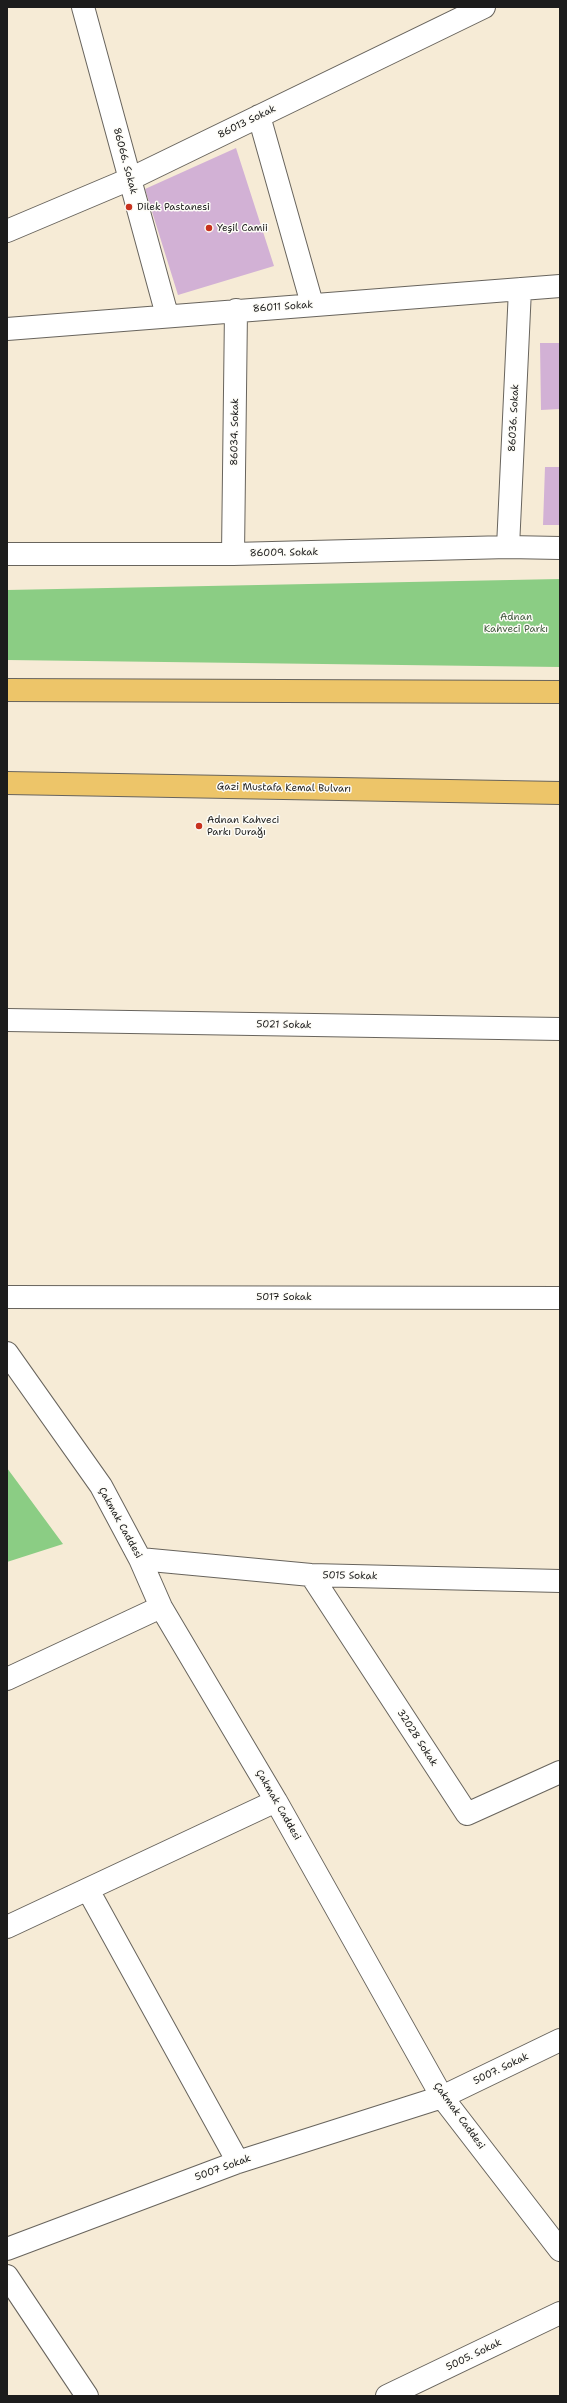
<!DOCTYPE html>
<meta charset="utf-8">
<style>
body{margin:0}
#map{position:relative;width:567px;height:2403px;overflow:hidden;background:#f6ebd6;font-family:"Shantell Sans",sans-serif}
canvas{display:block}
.frame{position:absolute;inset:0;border:8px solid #1c1c1c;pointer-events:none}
</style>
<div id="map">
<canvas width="567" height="2403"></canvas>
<div class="frame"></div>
</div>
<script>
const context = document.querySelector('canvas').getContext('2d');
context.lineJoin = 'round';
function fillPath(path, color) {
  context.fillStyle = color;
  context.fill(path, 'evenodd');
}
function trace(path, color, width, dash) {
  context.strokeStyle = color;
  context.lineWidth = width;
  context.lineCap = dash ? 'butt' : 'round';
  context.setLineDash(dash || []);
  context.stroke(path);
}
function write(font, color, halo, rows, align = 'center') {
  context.font = font + ' "Shantell Sans",sans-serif';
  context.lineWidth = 3;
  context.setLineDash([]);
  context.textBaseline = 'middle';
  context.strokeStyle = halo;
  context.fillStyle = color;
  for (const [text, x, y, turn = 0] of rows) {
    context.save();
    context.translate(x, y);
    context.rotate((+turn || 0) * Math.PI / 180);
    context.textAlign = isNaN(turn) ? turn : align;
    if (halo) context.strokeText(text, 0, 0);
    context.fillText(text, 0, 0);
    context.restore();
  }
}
const green = new Path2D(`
 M 560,579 L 560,667 L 7,660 L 7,590 Z
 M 7,1468 L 63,1544 L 7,1562 Z`);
const building = new Path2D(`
 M 236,148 L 274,266 L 178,295 L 145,189 Z
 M 540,343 L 560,343 L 560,409 L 541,410 Z
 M 545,467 L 560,467 L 560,525 L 543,525 Z`);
const minor = new Path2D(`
 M 83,7 L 167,315
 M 259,116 L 312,304
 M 7,231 L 130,179 L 484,7
 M 7,329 L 560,286
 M 508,547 L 520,289
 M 7,554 L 233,554 L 508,547 L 560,548
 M 233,554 L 236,310
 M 7,1020 L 560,1029
 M 7,1297 L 560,1298
 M 7,1353 L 101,1486 L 140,1559 L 161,1607 L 276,1801 L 442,2097 L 560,2250
 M 140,1559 L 311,1575 L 560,1581
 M 311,1575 L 467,1814 L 560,1772
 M 7,1679 L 161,1607
 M 88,1890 L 238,2162
 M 7,1927 L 276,1801
 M 7,2249 L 238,2162 L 442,2097 L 560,2040
 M 7,2276 L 87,2396
 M 387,2396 L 560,2313`);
const highway = new Path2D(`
 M 7,690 L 560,692
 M 7,783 L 560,793`);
const markers = [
 [129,207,4,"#c8321e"],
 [209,228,4,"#c8321e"],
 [199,826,4,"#c8321e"]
];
const streetNames = [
 ["86013 Sokak",247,122,-26],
 ["86066. Sokak",125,161,75],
 ["86011 Sokak",283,307,-4],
 ["86036. Sokak",514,418,-87],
 ["86034. Sokak",235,432,-89],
 ["86009. Sokak",284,553,-1],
 ["Gazi Mustafa Kemal Bulvarı",284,788,1],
 ["5021 Sokak",284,1025,1],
 ["5017 Sokak",284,1297],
 ["Çakmak Caddesi",120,1523,61],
 ["5015 Sokak",350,1576,1],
 ["32028 Sokak",417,1738,57],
 ["Çakmak Caddesi",278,1805,60],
 ["5007. Sokak",501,2069,-26],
 ["Çakmak Caddesi",459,2116,54],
 ["5007 Sokak",223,2168,-20],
 ["5005. Sokak",474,2355,-26]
];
const poiNames = [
 ["Dilek Pastanesi",137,207],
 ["Yeşil Camii",217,228],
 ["Adnan Kahveci",207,820],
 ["Parkı Durağı",207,832]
];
const parkNames = [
 ["Adnan",516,617],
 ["Kahveci Parkı",516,629]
];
fillPath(green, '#8bcd84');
fillPath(building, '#d2b1d5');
trace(minor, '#68645d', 24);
trace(highway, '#68645d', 24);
trace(minor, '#fff', 22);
trace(highway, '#edc569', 22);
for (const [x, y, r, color] of markers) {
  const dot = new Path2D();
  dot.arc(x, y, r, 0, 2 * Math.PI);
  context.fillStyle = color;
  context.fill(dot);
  trace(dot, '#fdfcf7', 1.5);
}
write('10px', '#1c1c1c', '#fdfcf7', streetNames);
write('10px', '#1c1c1c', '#fdfcf7', poiNames, 'left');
write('10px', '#435a40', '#fdfcf7', parkNames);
</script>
